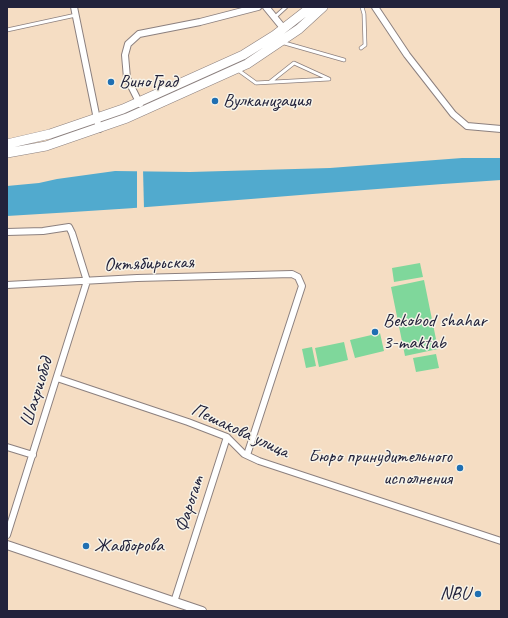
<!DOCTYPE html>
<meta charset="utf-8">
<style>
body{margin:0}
#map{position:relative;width:508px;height:618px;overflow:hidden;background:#f5ddc3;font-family:Caveat,sans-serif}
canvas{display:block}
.frame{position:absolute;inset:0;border:8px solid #22223b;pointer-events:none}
</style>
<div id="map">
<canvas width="508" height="618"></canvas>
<div class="frame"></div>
</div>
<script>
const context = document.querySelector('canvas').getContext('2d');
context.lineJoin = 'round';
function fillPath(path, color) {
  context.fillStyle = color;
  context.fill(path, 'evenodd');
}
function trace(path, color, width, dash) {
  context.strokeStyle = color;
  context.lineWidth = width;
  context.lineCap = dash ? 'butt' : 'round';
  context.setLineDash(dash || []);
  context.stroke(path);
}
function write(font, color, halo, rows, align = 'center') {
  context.font = font + ' Caveat,sans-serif';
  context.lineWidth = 3;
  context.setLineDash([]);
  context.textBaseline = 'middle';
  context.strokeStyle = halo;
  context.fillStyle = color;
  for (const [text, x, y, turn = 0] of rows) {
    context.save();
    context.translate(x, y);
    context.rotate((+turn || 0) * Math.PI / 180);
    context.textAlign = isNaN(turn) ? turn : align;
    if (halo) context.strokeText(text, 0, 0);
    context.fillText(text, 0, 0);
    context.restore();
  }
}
const green = new Path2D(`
 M 420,263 L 423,277 L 394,282 L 392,268 Z
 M 424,280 L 438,349 L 405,356 L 391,287 Z
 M 380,333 L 384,351 L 355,358 L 350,340 Z
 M 344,342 L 348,360 L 319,367 L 315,348 Z
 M 312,347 L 316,366 L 306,368 L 302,349 Z
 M 436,354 L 439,368 L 416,372 L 413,358 Z`);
const water = new Path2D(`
 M 462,158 L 501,158 L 501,180 C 336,191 172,207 7,216 L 7,186 L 39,183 L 57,179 L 115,171 L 190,172 L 330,168 Z`);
const pier = new Path2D(`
 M 137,169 L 143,169 L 144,209 L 137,208 Z`);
const service = new Path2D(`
 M 275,17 L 286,7
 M 7,30 L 76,15
 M 281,42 L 344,60
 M 361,48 L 365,45 L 364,14 L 362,7
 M 238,70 L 256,83 L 329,79 L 294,63 L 270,82`);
const minor = new Path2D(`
 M 74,7 L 99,129
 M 266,7 L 284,29
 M 375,7 L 407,55 L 453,114 L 467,126 L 501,129
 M 140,104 L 127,78 L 125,55 L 128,44 L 139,34 L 200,22 L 258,7
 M 7,232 L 43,231 L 69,227 L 72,233 L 87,281 L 7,535
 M 7,285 L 137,278 L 292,274 L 298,277 L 302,286 L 247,455
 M 57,378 L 188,422 L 227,437 L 244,454 L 259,461 L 501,541
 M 7,447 L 33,455
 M 174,602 L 227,437`);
const tertiary = new Path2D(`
 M 7,545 L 202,611`);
const secondary = new Path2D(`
 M 7,144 L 50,134 L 123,109 L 243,55 L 275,35 L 311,7
 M 7,153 L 46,146 L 127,118 L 247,64 L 299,29 L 323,7`);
const markers = [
 [111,82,4,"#1f6fb2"],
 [215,101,4,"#1f6fb2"],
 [375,332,4,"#1f6fb2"],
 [460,468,4,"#1f6fb2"],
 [86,546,4,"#1f6fb2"],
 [478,594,4,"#1f6fb2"]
];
const poiNames = [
 ["ВиноГрад",119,82],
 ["Вулканизация",223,101],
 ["Bekobod shahar",383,321],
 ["3-maktab",383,343],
 ["Бюро принудительного",452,457,"right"],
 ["исполнения",452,479,"right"],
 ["Жабборова",94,546],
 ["NBU",470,594,"right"]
];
const streetNames = [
 ["Октябирьская",149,264,-2],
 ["Шахриобод",37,392,-73],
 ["Пешакова улица",240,431,25],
 ["Фарогат",190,504,-72]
];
fillPath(green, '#7fd79b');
fillPath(water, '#51aace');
fillPath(pier, '#f5ddc3');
trace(service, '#8c807f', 4.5);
trace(minor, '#8c807f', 8);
trace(tertiary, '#8c807f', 10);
trace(secondary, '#8c807f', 10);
trace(service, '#fff', 3);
trace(minor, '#fff', 6);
trace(tertiary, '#fff', 8);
trace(secondary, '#fff', 9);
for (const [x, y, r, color] of markers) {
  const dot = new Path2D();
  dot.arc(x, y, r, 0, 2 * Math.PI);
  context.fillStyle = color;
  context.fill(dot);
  trace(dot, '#f7f3e8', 1.5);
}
write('19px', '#22223b', '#f7f3e8', poiNames, 'left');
write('19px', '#22223b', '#f7f3e8', streetNames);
</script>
